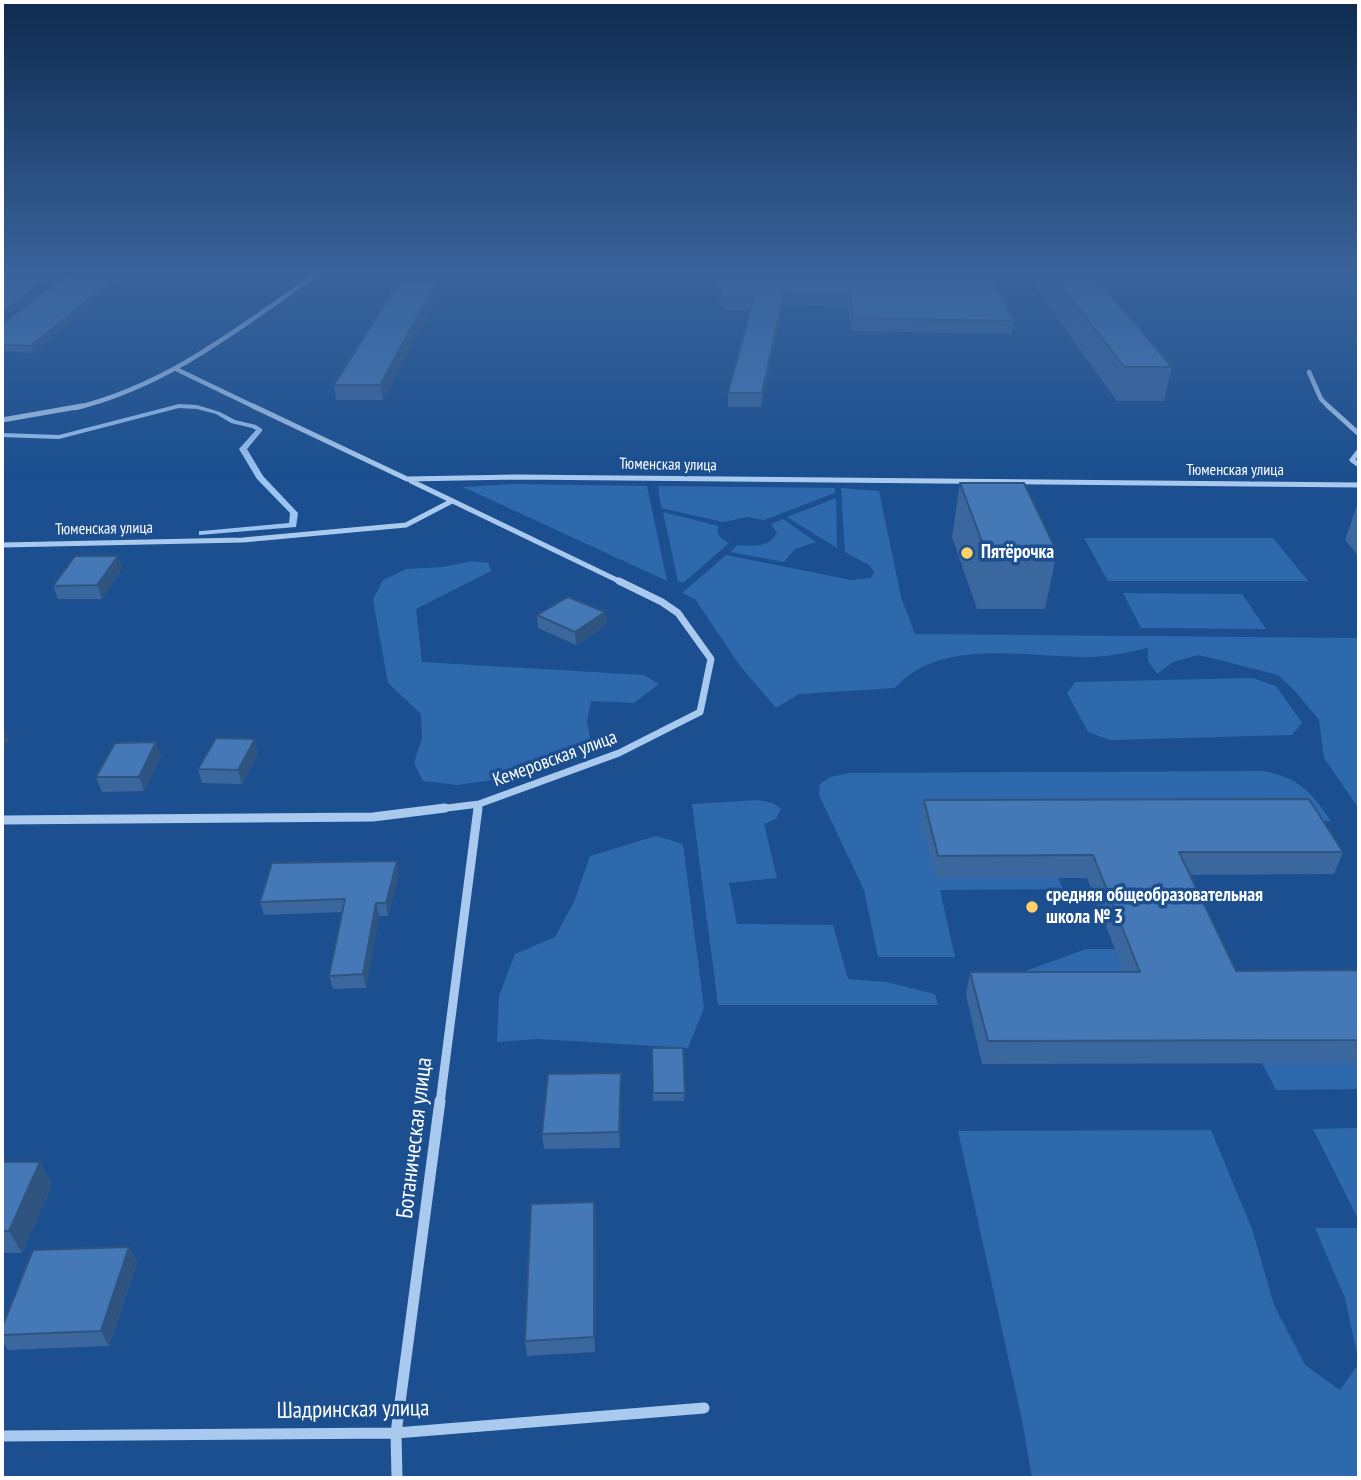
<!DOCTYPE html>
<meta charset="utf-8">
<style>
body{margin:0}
#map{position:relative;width:1361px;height:1480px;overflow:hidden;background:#1b4f8f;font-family:"PT Sans Narrow",sans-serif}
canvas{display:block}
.frame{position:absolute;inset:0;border:4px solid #fff;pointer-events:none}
</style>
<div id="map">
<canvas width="1361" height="1480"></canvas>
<div class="frame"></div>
</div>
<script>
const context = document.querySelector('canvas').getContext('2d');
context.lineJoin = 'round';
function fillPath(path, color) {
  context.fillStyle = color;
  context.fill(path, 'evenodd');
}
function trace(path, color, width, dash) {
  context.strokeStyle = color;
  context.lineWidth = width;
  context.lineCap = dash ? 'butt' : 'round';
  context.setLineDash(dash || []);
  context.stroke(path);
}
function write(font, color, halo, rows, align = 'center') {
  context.font = font + ' "PT Sans Narrow",sans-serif';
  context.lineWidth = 7;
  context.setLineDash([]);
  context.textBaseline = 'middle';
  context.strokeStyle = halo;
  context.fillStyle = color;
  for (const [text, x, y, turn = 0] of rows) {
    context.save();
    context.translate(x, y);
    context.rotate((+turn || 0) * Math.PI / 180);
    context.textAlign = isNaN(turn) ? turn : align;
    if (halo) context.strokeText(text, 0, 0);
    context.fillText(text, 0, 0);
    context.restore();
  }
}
const green = new Path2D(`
 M 513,484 L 647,486 L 667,581 L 463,487 Z
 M 658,486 L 835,488 L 835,493 L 764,520 L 747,517 L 723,522 L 661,508 Z
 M 841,488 L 879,491 L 901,597 L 915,634 L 1359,638 L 1359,809 L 1324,758 L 1319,720 L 1295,691 L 1278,675 L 1199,655 L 1173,662 L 1157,674 L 1148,661 L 1148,648 C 1125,653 1103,658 1079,657 C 1021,656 938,639 895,688 L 799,694 L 776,708 L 740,666 L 695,599 L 682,593 L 726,555 L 851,580 L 871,578 L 874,572 L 869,565 L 845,552 Z
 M 836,498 L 837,548 L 787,517 Z
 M 663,512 L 719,526 L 717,530 L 720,537 L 729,543 L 683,583 L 678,581 Z
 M 783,519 L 816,542 L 795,549 L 784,562 L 730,552 L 737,545 C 753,546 769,548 777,533 L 771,524 Z
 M 1084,538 L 1273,538 L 1308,581 L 1108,581 Z
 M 472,561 L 488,563 L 491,571 L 416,609 L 422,662 L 644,675 L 659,684 L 634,703 L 591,701 L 587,721 L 590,738 L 565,754 L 521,763 L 493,780 L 457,785 L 423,781 L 414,763 L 422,738 L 421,714 L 388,683 L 373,600 L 383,580 L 406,569 L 443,567 Z
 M 1123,593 L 1242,594 L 1266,629 L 1141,628 Z
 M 1253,678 L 1276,686 L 1302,723 L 1292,735 L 1110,740 L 1088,732 L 1067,693 L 1075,682 Z
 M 1263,771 C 1300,778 1311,792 1331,821 L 922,822 L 1058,877 L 1063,889 L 940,890 L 955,957 L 878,957 L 864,890 L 819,795 L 820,784 L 830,777 L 850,773 Z
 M 758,800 L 773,803 L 781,809 L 776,819 L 764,824 L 777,878 L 729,883 L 737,924 L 833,925 L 848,979 L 887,982 L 935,994 L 938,1005 L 718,1005 L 692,804 Z
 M 656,836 L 683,844 L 704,1008 L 688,1048 L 538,1039 L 497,1042 L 499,996 L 515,954 L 555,937 L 574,902 L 590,856 Z
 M 1086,949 L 1115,949 L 1133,994 L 1009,977 Z
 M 1262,1063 L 1359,1063 L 1359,1089 L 1276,1090 Z
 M 1359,1128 L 1359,1221 L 1313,1129 Z
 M 1211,1130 L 1252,1229 L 1274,1305 L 1305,1365 L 1340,1390 L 1359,1363 L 1345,1298 L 1315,1228 L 1359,1228 L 1359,1478 L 1032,1478 L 1022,1420 L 958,1131 Z`);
const stream = new Path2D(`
 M 179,404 L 197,405 L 220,412 L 235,420 L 256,425 L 262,429 L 262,431 L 247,449 L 263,476 L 298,513 L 296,527 L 199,535 L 199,531 L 202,531 L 289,523 L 290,513 L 257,479 L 239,449 L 256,430 L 252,428 L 231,423 L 216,414 L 197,409 L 179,408 L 59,439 L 2,437 L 2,433 L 59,435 Z`);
const streetFar4 = new Path2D(`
 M 176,369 L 257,408
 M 1309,372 L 1321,399 L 1330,408
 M 75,408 C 170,385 243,325 321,271`);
const streetFar3 = new Path2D(`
 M 253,406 L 407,479 L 516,477 L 1359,485
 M 1328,406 L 1359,434
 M 2,420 L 82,406
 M 1359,451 L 1352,460 L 1359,465
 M 411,481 L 623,583
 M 2,545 L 243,540 L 406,525 L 452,501`);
const streetFar2 = new Path2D(`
 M 431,810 L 479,804 L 619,753 L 700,712 L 711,659 L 678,613 L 662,602 L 619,581
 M 478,810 L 479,804`);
const streetFar1 = new Path2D(`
 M 2,820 L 373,817 L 445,808
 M 440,1103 L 478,808`);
const street = new Path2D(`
 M 2,1436 L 396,1433 L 704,1408
 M 397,1478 L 396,1433 L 440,1101`);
const wall = new Path2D(`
 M 71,271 L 147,271 L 137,280 L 119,280 L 33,353 L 2,351 L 2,324 Z
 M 712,271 L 990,271 L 1014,321 L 1012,334 L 852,331 L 848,307 L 783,305 L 761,407 L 728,407 L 728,393 L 751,310 L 722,310 Z
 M 1024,271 L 1090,271 L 1172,367 L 1164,401 L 1117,401 Z
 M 437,281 L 439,294 L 383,400 L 336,400 L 334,385 Z
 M 960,483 L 1057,552 L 1045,609 L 977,609 L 952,537 Z
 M 1359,499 L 1359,557 L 1345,540 Z
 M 118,556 L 122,568 L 102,599 L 58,599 L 53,586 Z
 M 605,612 L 606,626 L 576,645 L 538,628 L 537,615 Z
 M 156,742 L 161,757 L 144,791 L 102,792 L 96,777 Z
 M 258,754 L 242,784 L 202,783 L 198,769 Z
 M 924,800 L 1343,852 L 1334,874 L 1190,875 L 1236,971 L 1359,970 L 1359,1063 L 982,1064 L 966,995 L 970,972 L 1124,972 L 1087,878 L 935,878 L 921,822 Z
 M 399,874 L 388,916 L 379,916 L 366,988 L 333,989 L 329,976 L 343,912 L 264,915 L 260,902 Z
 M 652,1048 L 685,1093 L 684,1101 L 653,1101 Z
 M 621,1088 L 620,1148 L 544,1149 L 542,1134 Z
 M 2,1162 L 40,1162 L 52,1185 L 22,1253 L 2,1253 Z
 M 594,1202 L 596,1217 L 595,1352 L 527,1356 L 525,1341 Z
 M 129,1247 L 137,1262 L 109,1346 L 8,1350 L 2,1340 L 2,1328 Z`);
const shadedWall = new Path2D(`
 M 57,271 L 66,271 L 2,320 L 2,312 Z
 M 139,271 L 147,271 L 137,280 L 135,274 Z
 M 118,275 L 119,280 L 33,353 L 31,346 Z
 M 437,281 L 439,294 L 383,400 L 380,385 Z
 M 784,293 L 783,305 L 761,407 L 762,393 Z
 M 118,556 L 122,568 L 102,599 L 97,585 Z
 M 605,612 L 606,626 L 576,645 L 575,632 Z
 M 3,726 L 9,740 L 2,750 L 2,728 Z
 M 255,739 L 258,754 L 242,784 L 238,770 Z
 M 156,742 L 161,757 L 144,791 L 139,777 Z
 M 397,861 L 399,874 L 388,916 L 386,903 Z
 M 376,903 L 379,916 L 366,988 L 363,974 Z
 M 621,1073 L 621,1088 L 620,1148 L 619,1132 Z
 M 40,1162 L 52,1185 L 22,1253 L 9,1231 Z
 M 594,1202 L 596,1217 L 595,1352 L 594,1337 Z
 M 129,1247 L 137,1262 L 109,1346 L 101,1331 Z`);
const building = new Path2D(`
 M 2,271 L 57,271 L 2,312 Z
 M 71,271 L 139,271 L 135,274 L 118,275 L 31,346 L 2,345 L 2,324 Z
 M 715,271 L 990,271 L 1014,321 L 853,318 L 849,294 L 784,293 L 762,393 L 728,393 L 754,297 L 722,297 Z
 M 1050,271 L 1090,271 L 1172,367 L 1124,367 Z
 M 399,281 L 437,281 L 380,385 L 334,385 Z
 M 960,483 L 1024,483 L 1057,552 L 986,552 Z
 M 75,556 L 118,556 L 97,585 L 53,586 Z
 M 568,597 L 605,612 L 575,632 L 537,615 Z
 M 216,738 L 255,739 L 238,770 L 198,769 Z
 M 156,742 L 139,777 L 96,777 L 115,743 Z
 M 1309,799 L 1343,852 L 1179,852 L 1236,971 L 1359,970 L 1359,1040 L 988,1041 L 970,972 L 1140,972 L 1093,855 L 938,856 L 924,800 Z
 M 397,861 L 386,903 L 376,903 L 363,974 L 329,976 L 345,899 L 260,902 L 272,863 Z
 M 652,1048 L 683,1048 L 685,1093 L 653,1093 Z
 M 621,1073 L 619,1132 L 542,1134 L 548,1074 Z
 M 2,1162 L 40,1162 L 9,1231 L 2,1231 Z
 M 594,1202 L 594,1337 L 525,1341 L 531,1204 Z
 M 129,1247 L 101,1331 L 2,1335 L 2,1328 L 33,1250 Z`);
const markers = [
 [967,553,7,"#ffd166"],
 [1032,907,7,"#ffd166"]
];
const farStreetnames = [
 ["Тюменская улица",668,465,1],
 ["Тюменская улица",1235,470],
 ["Тюменская улица",104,529,-1]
];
const poiNames = [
 ["Пятёрочка",981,553],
 ["средняя общеобразовательная",1046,896],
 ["школа № 3",1046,918]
];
const streetNames = [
 ["Кемеровская улица",555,759,-20]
];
const nearStreetnames = [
 ["Ботаническая улица",415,1138,-83],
 ["Шадринская улица",353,1410,-1]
];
fillPath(green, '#2e69ad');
fillPath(stream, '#9cc4f0');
trace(streetFar4, '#a9c9ee', 4.5);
trace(streetFar3, '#a9c9ee', 5);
trace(streetFar2, '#a9c9ee', 7);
trace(streetFar1, '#a9c9ee', 9);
trace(street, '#a9c9ee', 11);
fillPath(wall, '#3a679d');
fillPath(shadedWall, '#305480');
fillPath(building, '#4478b7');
trace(building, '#305480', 2);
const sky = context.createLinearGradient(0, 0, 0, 478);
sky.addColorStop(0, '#0f2b4f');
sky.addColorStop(0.57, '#39639b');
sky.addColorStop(1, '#39639b00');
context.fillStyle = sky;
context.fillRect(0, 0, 1361, 478);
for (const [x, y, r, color] of markers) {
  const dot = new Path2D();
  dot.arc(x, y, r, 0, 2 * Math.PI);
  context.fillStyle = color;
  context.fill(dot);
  trace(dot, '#1b4f8f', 2.5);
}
write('16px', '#fff', '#1b4f8f', farStreetnames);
write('bold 19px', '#fff', '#1b4f8f', poiNames, 'left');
write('19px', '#fff', '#1b4f8f', streetNames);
write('23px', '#fff', '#1b4f8f', nearStreetnames);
</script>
